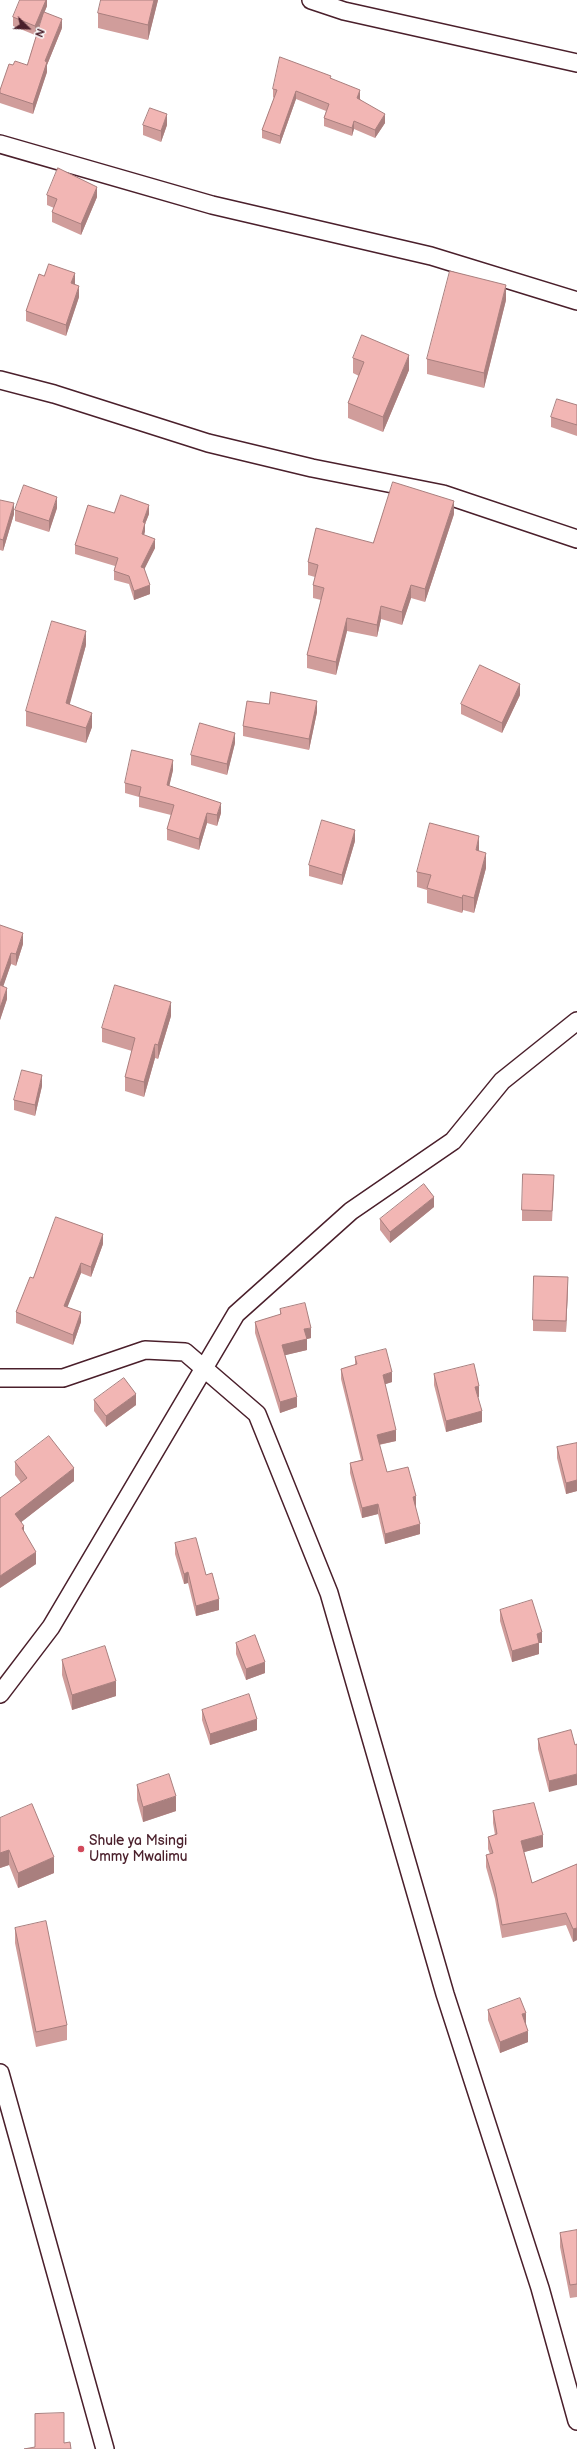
<!DOCTYPE html>
<style>
body{margin:0}
#map{position:relative;width:577px;height:2449px;overflow:hidden;background:#fff;font-family:"Balsamiq Sans",sans-serif}
canvas{display:block}
.north{position:absolute;left:8px;top:8px;width:40px;height:40px;-webkit-text-stroke:3px #fff;paint-order:stroke;rotate:113deg;font-size:11px;font-weight:700;line-height:16px;text-align:center;color:#4a1f2b}
.north::after{content:'';display:block;margin:auto;width:14px;height:18px;background:#4a1f2b;clip-path:polygon(50% 0,100% 100%,50% 72%,0 100%)}
</style>
<div id="map">
<canvas width="577" height="2449"></canvas>
<div class="north">N</div>
</div>
<script>
const context = document.querySelector('canvas').getContext('2d');
context.lineJoin = 'round';
function trace(path, color, width, dash) {
  context.strokeStyle = color;
  context.lineWidth = width;
  context.lineCap = dash ? 'butt' : 'round';
  context.setLineDash(dash || []);
  context.stroke(path);
}
function fillPath(path, color) {
  context.fillStyle = color;
  context.fill(path, 'evenodd');
}
function write(font, color, halo, rows, align = 'center') {
  context.font = font + ' "Balsamiq Sans",sans-serif';
  context.lineWidth = 3.5;
  context.setLineDash([]);
  context.textBaseline = 'middle';
  context.strokeStyle = halo;
  context.fillStyle = color;
  for (const [text, x, y, turn = 0] of rows) {
    context.save();
    context.translate(x, y);
    context.rotate((+turn || 0) * Math.PI / 180);
    context.textAlign = isNaN(turn) ? turn : align;
    if (halo) context.strokeText(text, 0, 0);
    context.fillText(text, 0, 0);
    context.restore();
  }
}
const street = new Path2D(`
 M 311,0 L 344,11 L 577,63
 M 0,144 L 212,205 L 431,256 L 577,301
 M 0,380 L 54,394 L 208,443 L 312,468 L 443,494 L 577,539
 M 0,1378 L 63,1378 L 145,1350 L 185,1352 L 257,1414 L 329,1593 L 445,1994 L 540,2288 L 577,2421
 M 0,1694 L 51,1627 L 236,1314 L 351,1211 L 453,1141 L 502,1081 L 577,1021
 M 0,2073 L 105,2449`);
const wall = new Path2D(`
 M 47,0 L 47,6 L 35,35 L 13,26 L 13,17 Z
 M 158,0 L 148,40 L 98,28 L 98,13 Z
 M 62,28 L 47,65 L 47,72 L 33,114 L 0,103 L 0,90 L 13,65 L 27,65 Z
 M 331,78 L 360,99 L 385,123 L 375,138 L 354,129 L 352,136 L 324,126 L 324,118 L 326,111 L 296,99 L 280,144 L 262,138 L 262,130 L 274,98 L 273,97 L 273,89 Z
 M 143,125 L 167,125 L 161,142 L 143,135 Z
 M 47,195 L 97,197 L 81,235 L 52,222 L 52,212 L 54,208 L 47,205 Z
 M 44,276 L 75,284 L 74,285 L 79,297 L 66,336 L 26,321 L 26,311 Z
 M 506,300 L 484,388 L 427,374 L 427,359 Z
 M 353,358 L 409,370 L 383,432 L 348,418 L 348,403 L 359,376 L 353,373 Z
 M 577,405 L 577,436 L 551,427 L 551,417 Z
 M 0,500 L 14,514 L 3,551 L 0,550 Z
 M 57,508 L 49,532 L 15,521 L 15,510 Z
 M 114,513 L 149,514 L 145,524 L 145,531 L 144,535 L 155,548 L 144,569 L 150,594 L 134,600 L 129,584 L 114,580 L 114,571 L 115,566 L 75,554 L 75,545 Z
 M 454,514 L 425,602 L 411,598 L 402,625 L 381,619 L 377,637 L 347,631 L 336,675 L 307,668 L 307,655 L 321,600 L 313,598 L 313,585 L 315,577 L 308,575 L 308,562 L 373,543 Z
 M 86,645 L 69,705 L 92,727 L 86,743 L 26,726 L 26,711 Z
 M 520,695 L 502,733 L 461,714 L 461,704 Z
 M 269,704 L 317,712 L 309,750 L 243,736 L 243,726 Z
 M 235,743 L 227,775 L 191,765 L 191,755 Z
 M 173,770 L 169,786 L 221,813 L 217,826 L 207,823 L 199,850 L 167,840 L 167,829 L 171,815 L 139,807 L 139,797 L 125,793 L 125,783 Z
 M 355,841 L 342,885 L 309,876 L 309,865 Z
 M 479,851 L 486,868 L 474,913 L 463,910 L 462,913 L 427,903 L 427,890 L 417,887 L 417,872 Z
 M 0,925 L 23,944 L 16,966 L 11,964 L 3,986 L 7,999 L 0,1020 Z
 M 171,1016 L 158,1059 L 155,1058 L 144,1097 L 125,1091 L 125,1077 L 132,1051 L 102,1042 L 102,1028 Z
 M 42,1086 L 35,1116 L 14,1110 L 14,1100 Z
 M 554,1185 L 552,1221 L 522,1221 L 522,1210 Z
 M 434,1207 L 390,1243 L 380,1230 L 380,1219 Z
 M 103,1244 L 91,1277 L 81,1273 L 67,1307 L 81,1322 L 73,1345 L 16,1323 L 16,1312 L 33,1278 Z
 M 568,1287 L 566,1332 L 533,1331 L 533,1320 Z
 M 280,1309 L 311,1338 L 307,1339 L 307,1350 L 285,1355 L 297,1407 L 280,1413 L 255,1333 L 255,1322 L 280,1315 Z
 M 355,1357 L 392,1382 L 385,1384 L 396,1441 L 379,1445 L 387,1472 L 416,1506 L 415,1506 L 420,1534 L 385,1544 L 378,1514 L 362,1518 L 350,1473 L 350,1463 L 361,1460 L 341,1379 L 341,1369 L 355,1365 Z
 M 434,1374 L 479,1397 L 478,1397 L 482,1422 L 446,1432 L 434,1385 Z
 M 94,1400 L 136,1405 L 106,1427 L 94,1411 Z
 M 577,1443 L 577,1491 L 566,1494 L 557,1458 L 557,1447 Z
 M 15,1462 L 74,1481 L 21,1522 L 24,1533 L 36,1564 L 0,1588 L 21,1483 L 15,1475 Z
 M 175,1543 L 219,1610 L 196,1616 L 188,1583 L 184,1584 L 175,1554 Z
 M 500,1610 L 542,1643 L 539,1643 L 539,1654 L 512,1662 L 500,1621 Z
 M 236,1643 L 265,1673 L 246,1680 L 236,1654 Z
 M 62,1660 L 116,1696 L 72,1710 L 62,1675 Z
 M 202,1710 L 257,1730 L 210,1745 L 202,1720 Z
 M 571,1730 L 549,1792 L 538,1749 L 538,1739 Z
 M 137,1785 L 176,1811 L 143,1822 L 137,1800 Z
 M 493,1811 L 543,1847 L 524,1852 L 532,1883 L 577,1864 L 577,1940 L 573,1942 L 566,1925 L 502,1938 L 495,1899 L 486,1867 L 486,1855 L 490,1854 L 488,1849 L 488,1837 L 495,1835 L 493,1823 Z
 M 0,1818 L 54,1873 L 18,1888 L 9,1865 L 0,1868 Z
 M 15,1928 L 67,2025 L 67,2040 L 36,2047 L 15,1943 Z
 M 488,2010 L 526,2023 L 528,2042 L 500,2053 L 488,2020 Z
 M 577,2230 L 577,2297 L 570,2298 L 560,2247 L 560,2233 Z`);
const shadedWall = new Path2D(`
 M 46,0 L 47,0 L 47,6 L 35,35 L 35,26 Z
 M 154,0 L 158,0 L 148,40 L 148,25 Z
 M 62,19 L 62,28 L 47,65 L 47,72 L 33,114 L 33,104 L 45,61 Z
 M 360,90 L 360,99 L 357,106 L 357,98 Z
 M 296,91 L 296,99 L 280,144 L 280,136 Z
 M 167,114 L 167,125 L 161,142 L 161,131 Z
 M 385,114 L 385,123 L 375,138 L 375,130 Z
 M 354,121 L 354,129 L 352,136 L 352,128 Z
 M 97,187 L 97,197 L 81,235 L 81,224 Z
 M 75,273 L 75,284 L 71,294 L 71,283 Z
 M 506,285 L 506,300 L 484,388 L 484,373 Z
 M 79,286 L 79,297 L 66,336 L 66,325 Z
 M 409,355 L 409,370 L 383,432 L 383,417 Z
 M 57,497 L 57,508 L 49,532 L 49,521 Z
 M 454,501 L 454,514 L 425,602 L 425,589 Z
 M 14,503 L 14,514 L 3,551 L 3,540 Z
 M 149,505 L 149,514 L 145,524 L 145,531 L 142,543 L 143,522 Z
 M 155,539 L 155,548 L 141,576 L 141,567 Z
 M 150,585 L 150,594 L 134,600 L 134,591 Z
 M 411,585 L 411,598 L 402,625 L 402,612 Z
 M 381,606 L 381,619 L 377,637 L 377,625 Z
 M 347,618 L 347,631 L 336,675 L 336,662 Z
 M 86,631 L 86,645 L 66,718 L 66,703 Z
 M 520,684 L 520,695 L 502,733 L 502,723 Z
 M 317,701 L 317,712 L 309,750 L 309,739 Z
 M 92,713 L 92,727 L 86,743 L 86,728 Z
 M 235,733 L 235,743 L 227,775 L 227,764 Z
 M 173,760 L 173,770 L 167,796 L 167,785 Z
 M 221,803 L 221,813 L 217,826 L 217,815 Z
 M 207,813 L 207,823 L 199,850 L 199,839 Z
 M 355,830 L 355,841 L 342,885 L 342,875 Z
 M 479,836 L 479,852 L 476,850 Z
 M 486,853 L 486,868 L 474,913 L 474,898 Z
 M 463,895 L 463,910 L 462,913 L 462,898 Z
 M 23,933 L 23,944 L 16,966 L 16,954 Z
 M 11,953 L 11,964 L 0,996 L 0,984 Z
 M 7,988 L 7,999 L 0,1020 L 0,1008 Z
 M 171,1002 L 171,1016 L 158,1059 L 158,1045 Z
 M 155,1044 L 155,1058 L 144,1097 L 144,1082 Z
 M 42,1075 L 42,1086 L 35,1116 L 35,1105 Z
 M 434,1197 L 434,1207 L 390,1243 L 390,1232 Z
 M 103,1234 L 103,1244 L 91,1277 L 91,1267 Z
 M 81,1263 L 81,1273 L 64,1316 L 64,1306 Z
 M 568,1277 L 568,1287 L 566,1332 L 566,1321 Z
 M 81,1312 L 81,1322 L 73,1345 L 73,1335 Z
 M 311,1328 L 311,1338 L 307,1339 L 307,1350 L 282,1356 L 282,1345 L 304,1329 Z
 M 392,1372 L 392,1382 L 383,1385 L 383,1375 Z
 M 479,1386 L 479,1397 L 475,1398 L 475,1387 Z
 M 136,1394 L 136,1405 L 106,1427 L 106,1416 Z
 M 297,1397 L 297,1407 L 280,1413 L 280,1402 Z
 M 482,1411 L 482,1422 L 446,1432 L 446,1421 Z
 M 396,1430 L 396,1441 L 377,1445 L 377,1435 Z
 M 74,1468 L 74,1481 L 15,1527 L 15,1514 Z
 M 577,1480 L 577,1491 L 566,1494 L 566,1483 Z
 M 416,1496 L 416,1506 L 413,1507 L 413,1497 Z
 M 378,1504 L 378,1514 L 362,1518 L 362,1508 Z
 M 420,1524 L 420,1534 L 385,1544 L 385,1534 Z
 M 24,1526 L 24,1539 L 22,1528 Z
 M 36,1552 L 36,1564 L 0,1588 L 0,1576 Z
 M 188,1572 L 188,1583 L 184,1584 L 184,1574 Z
 M 219,1599 L 219,1610 L 196,1616 L 196,1606 Z
 M 542,1632 L 542,1643 L 539,1643 L 539,1654 L 512,1662 L 512,1651 L 537,1634 Z
 M 265,1662 L 265,1673 L 246,1680 L 246,1669 Z
 M 116,1681 L 116,1696 L 72,1710 L 72,1695 Z
 M 257,1719 L 257,1730 L 210,1745 L 210,1734 Z
 M 577,1774 L 577,1785 L 549,1792 L 549,1781 Z
 M 176,1796 L 176,1811 L 143,1822 L 143,1807 Z
 M 543,1835 L 543,1847 L 521,1853 L 521,1841 Z
 M 9,1850 L 9,1865 L 0,1868 L 0,1853 Z
 M 54,1857 L 54,1873 L 18,1888 L 18,1873 Z
 M 577,1928 L 577,1940 L 573,1942 L 573,1929 Z
 M 526,2013 L 526,2023 L 522,2025 L 522,2014 Z
 M 528,2031 L 528,2042 L 500,2053 L 500,2042 Z`);
const building = new Path2D(`
 M 20,0 L 46,0 L 35,26 L 13,17 Z
 M 101,0 L 154,0 L 148,25 L 98,13 Z
 M 44,12 L 62,19 L 45,61 L 47,62 L 33,104 L 0,93 L 0,90 L 9,64 L 13,65 L 15,61 L 27,65 Z
 M 280,57 L 331,76 L 330,78 L 360,90 L 357,98 L 385,114 L 375,130 L 354,121 L 352,128 L 324,118 L 329,104 L 296,91 L 280,136 L 262,130 L 277,90 L 273,89 Z
 M 150,108 L 167,114 L 161,131 L 143,125 Z
 M 58,168 L 97,187 L 81,224 L 52,212 L 57,199 L 47,195 Z
 M 49,264 L 75,273 L 71,283 L 79,286 L 66,325 L 26,311 L 39,274 L 44,276 Z
 M 450,271 L 506,285 L 484,373 L 427,359 Z
 M 362,335 L 409,355 L 383,417 L 348,403 L 364,362 L 353,358 Z
 M 557,399 L 577,405 L 577,425 L 551,417 Z
 M 393,482 L 454,501 L 425,589 L 411,585 L 402,612 L 381,606 L 377,625 L 347,618 L 336,662 L 307,655 L 324,588 L 313,585 L 318,565 L 308,562 L 316,528 L 373,543 Z
 M 24,485 L 57,497 L 49,521 L 15,510 Z
 M 121,495 L 149,505 L 143,522 L 145,523 L 142,534 L 155,539 L 141,567 L 144,568 L 150,585 L 134,591 L 129,576 L 114,571 L 118,558 L 75,545 L 88,505 L 114,513 Z
 M 0,500 L 14,503 L 3,540 L 0,539 Z
 M 52,621 L 86,631 L 66,703 L 92,713 L 86,728 L 26,711 Z
 M 480,665 L 520,684 L 502,723 L 461,704 Z
 M 271,692 L 317,701 L 309,739 L 243,726 L 247,701 L 269,704 Z
 M 200,723 L 235,733 L 227,764 L 191,755 Z
 M 132,750 L 173,760 L 167,785 L 221,803 L 217,815 L 207,813 L 199,839 L 167,829 L 174,805 L 139,796 L 141,787 L 125,783 Z
 M 322,820 L 355,830 L 342,875 L 309,865 Z
 M 430,823 L 479,836 L 476,850 L 486,853 L 474,898 L 463,895 L 462,898 L 427,888 L 431,875 L 417,872 Z
 M 0,925 L 23,933 L 16,954 L 11,953 L 0,984 Z
 M 0,985 L 7,988 L 0,1008 Z
 M 115,985 L 171,1002 L 158,1045 L 155,1044 L 144,1082 L 125,1077 L 135,1038 L 102,1028 Z
 M 22,1070 L 42,1075 L 35,1105 L 14,1100 Z
 M 523,1174 L 554,1175 L 552,1211 L 522,1210 Z
 M 424,1184 L 434,1197 L 390,1232 L 380,1219 Z
 M 56,1217 L 103,1234 L 91,1267 L 81,1263 L 64,1306 L 81,1312 L 73,1335 L 16,1312 L 30,1277 L 33,1278 Z
 M 534,1276 L 568,1277 L 566,1321 L 533,1320 Z
 M 305,1303 L 311,1328 L 304,1329 L 307,1339 L 282,1345 L 297,1397 L 280,1402 L 255,1322 L 281,1314 L 280,1309 Z
 M 386,1349 L 392,1372 L 383,1375 L 396,1430 L 377,1435 L 387,1472 L 408,1467 L 416,1496 L 413,1497 L 420,1524 L 385,1534 L 378,1504 L 362,1508 L 350,1463 L 363,1460 L 341,1369 L 357,1364 L 355,1357 Z
 M 474,1364 L 479,1386 L 475,1387 L 482,1411 L 446,1421 L 434,1374 Z
 M 124,1378 L 136,1394 L 106,1416 L 94,1400 Z
 M 49,1436 L 74,1468 L 15,1514 L 24,1526 L 22,1528 L 36,1552 L 0,1576 L 0,1498 L 27,1478 L 15,1462 Z
 M 577,1443 L 577,1480 L 566,1483 L 557,1447 Z
 M 196,1538 L 206,1575 L 212,1573 L 219,1599 L 196,1606 L 188,1572 L 184,1574 L 175,1543 Z
 M 532,1600 L 542,1632 L 537,1634 L 539,1643 L 512,1651 L 500,1610 Z
 M 255,1635 L 265,1662 L 246,1669 L 236,1643 Z
 M 105,1646 L 116,1681 L 72,1695 L 62,1660 Z
 M 249,1694 L 257,1719 L 210,1734 L 202,1710 Z
 M 571,1730 L 575,1745 L 577,1744 L 577,1774 L 549,1781 L 538,1739 Z
 M 169,1774 L 176,1796 L 143,1807 L 137,1785 Z
 M 534,1803 L 543,1835 L 521,1841 L 532,1883 L 577,1864 L 577,1928 L 573,1929 L 566,1913 L 502,1925 L 495,1887 L 486,1855 L 493,1853 L 488,1837 L 497,1834 L 493,1811 Z
 M 32,1804 L 54,1857 L 18,1873 L 9,1850 L 0,1853 L 0,1818 Z
 M 46,1921 L 67,2025 L 36,2032 L 15,1928 Z
 M 520,1998 L 526,2013 L 522,2014 L 528,2031 L 500,2042 L 488,2010 Z
 M 577,2230 L 577,2284 L 570,2285 L 560,2233 Z
 M 64,2413 L 64,2443 L 70,2442 L 71,2449 L 24,2449 L 35,2447 L 35,2414 Z`);
const markers = [
 [81,1849,4,"#d1495b"]
];
const poiNames = [
 ["Shule ya Msingi",89,1841],
 ["Ummy Mwalimu",89,1857]
];
trace(street, '#4a1f2b', 20);
trace(street, '#fff', 17);
fillPath(wall, '#d09d9b');
fillPath(shadedWall, '#a97f7e');
fillPath(building, '#f2b6b4');
trace(building, '#a97f7e', 1);
for (const [x, y, r, color] of markers) {
  const dot = new Path2D();
  dot.arc(x, y, r, 0, 2 * Math.PI);
  context.fillStyle = color;
  context.fill(dot);
  trace(dot, '#fff', 1.5);
}
write('14px', '#4a1f2b', '#fff', poiNames, 'left');
</script>
